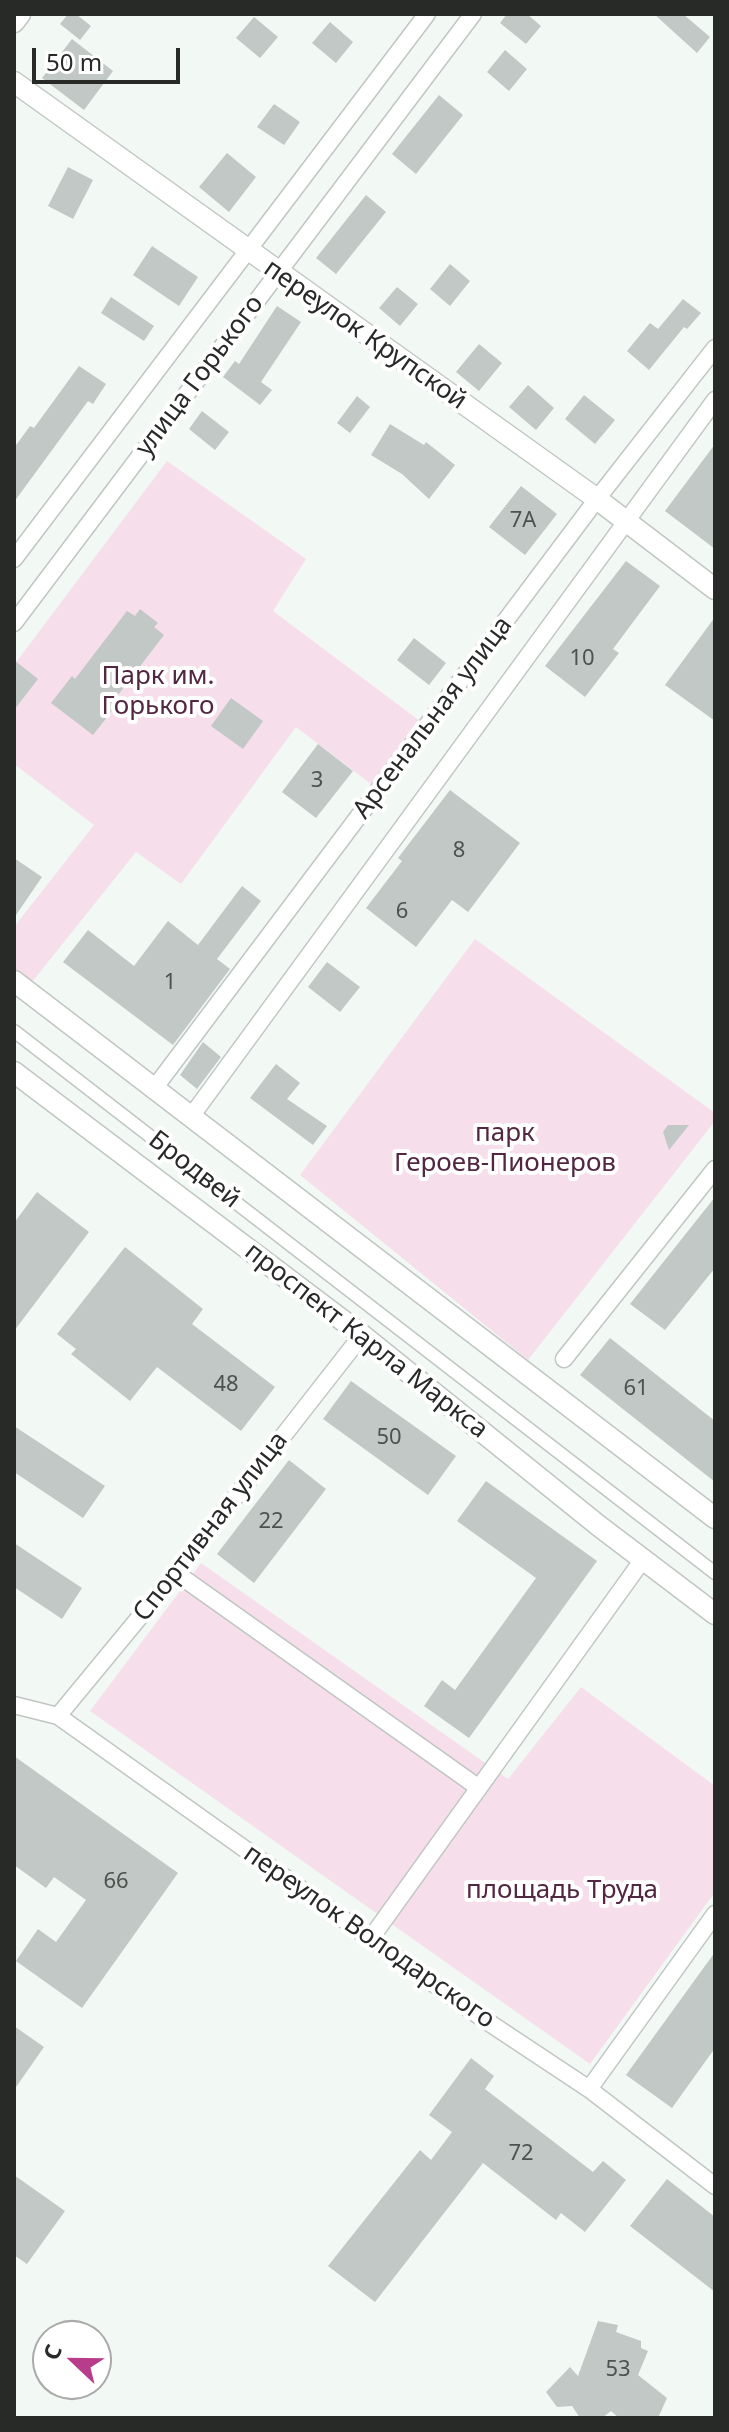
<!DOCTYPE html>
<meta charset="utf-8">
<style>
body{margin:0}
#map{position:relative;width:729px;height:2432px;overflow:hidden;background:#f2f9f5;font-family:"Noto Sans",sans-serif}
canvas{display:block}
.frame{position:absolute;inset:0;border:16px solid #282a28;pointer-events:none}
.north{position:absolute;left:32px;top:2320px;width:80px;height:80px;box-sizing:border-box;background:#fff;border:2px solid #a9aaa9;border-radius:50%;rotate:292deg;font-size:22px;font-weight:700;line-height:32px;text-align:center;color:#282a28}
.north::after{content:'';display:block;margin:auto;width:28px;height:36px;background:#b83c8c;clip-path:polygon(50% 0,100% 100%,50% 72%,0 100%)}
.scale{position:absolute;left:32px;top:48px;width:148px;height:36px;box-sizing:border-box;border:4px solid #282a28;border-top:0;padding-left:10px;font-size:24px;line-height:28px;white-space:nowrap;color:#282a28;-webkit-text-stroke:6px #fff;paint-order:stroke}
</style>
<div id="map">
<canvas width="729" height="2432"></canvas>
<div class="frame"></div>
<div class="north">С</div>
<div class="scale">50 m</div>
</div>
<script>
const context = document.querySelector('canvas').getContext('2d');
context.lineJoin = 'round';
function fillPath(path, color) {
  context.fillStyle = color;
  context.fill(path, 'evenodd');
}
function trace(path, color, width, dash) {
  context.strokeStyle = color;
  context.lineWidth = width;
  context.lineCap = dash ? 'butt' : 'round';
  context.setLineDash(dash || []);
  context.stroke(path);
}
function write(font, color, halo, rows, align = 'center') {
  context.font = font + ' "Noto Sans",sans-serif';
  context.lineWidth = 8;
  context.setLineDash([]);
  context.textBaseline = 'middle';
  context.strokeStyle = halo;
  context.fillStyle = color;
  for (const [text, x, y, turn = 0] of rows) {
    context.save();
    context.translate(x, y);
    context.rotate((+turn || 0) * Math.PI / 180);
    context.textAlign = isNaN(turn) ? turn : align;
    if (halo) context.strokeText(text, 0, 0);
    context.fillText(text, 0, 0);
    context.restore();
  }
}
const green = new Path2D(`
 M 167,461 L 306,559 L 273,611 L 428,727 L 379,790 L 296,727 L 181,884 L 136,852 L 28,987 L 14,976 L 14,927 L 94,825 L 14,764 L 14,665 Z
 M 475,939 L 715,1113 L 715,1121 L 528,1360 L 300,1175 Z
 M 201,1563 L 508,1779 L 581,1687 L 715,1786 L 715,1892 L 590,2064 L 90,1711 Z`);
const building = new Path2D(`
 M 68,14 L 76,14 L 91,26 L 80,40 L 60,24 Z
 M 507,14 L 527,14 L 541,26 L 526,44 L 500,23 Z
 M 654,14 L 683,14 L 710,37 L 697,53 Z
 M 254,17 L 278,37 L 260,58 L 236,38 Z
 M 330,22 L 353,42 L 336,63 L 312,43 Z
 M 72,39 L 113,71 L 84,110 L 42,78 Z
 M 505,50 L 527,69 L 509,91 L 487,72 Z
 M 439,95 L 463,115 L 416,174 L 392,154 Z
 M 274,104 L 300,122 L 284,145 L 257,127 Z
 M 227,153 L 256,177 L 229,212 L 199,187 Z
 M 68,167 L 93,180 L 73,219 L 48,206 Z
 M 366,195 L 386,212 L 336,274 L 316,258 Z
 M 152,246 L 198,277 L 179,306 L 133,275 Z
 M 450,264 L 470,281 L 450,306 L 430,289 Z
 M 397,287 L 418,304 L 400,326 L 379,308 Z
 M 111,297 L 154,326 L 144,341 L 101,313 Z
 M 683,299 L 701,313 L 687,329 L 684,327 L 649,370 L 627,351 L 650,323 L 658,329 Z
 M 277,306 L 301,322 L 261,382 L 272,390 L 260,405 L 223,377 L 235,361 L 239,364 Z
 M 479,344 L 502,363 L 479,391 L 456,372 Z
 M 79,366 L 106,384 L 93,404 L 88,401 L 14,502 L 14,448 L 30,426 L 34,428 Z
 M 528,385 L 554,408 L 536,430 L 509,407 Z
 M 584,395 L 615,420 L 595,444 L 565,419 Z
 M 357,396 L 370,407 L 350,433 L 337,423 Z
 M 202,411 L 229,432 L 215,450 L 189,429 Z
 M 390,424 L 424,445 L 426,442 L 455,465 L 429,499 L 402,474 L 371,455 Z
 M 715,444 L 715,549 L 665,511 Z
 M 521,486 L 557,514 L 525,555 L 489,527 Z
 M 626,561 L 660,586 L 613,649 L 619,653 L 585,697 L 545,666 Z
 M 140,609 L 158,623 L 154,627 L 164,635 L 111,704 L 115,707 L 93,735 L 51,703 L 72,676 L 75,679 L 127,611 L 135,616 Z
 M 715,617 L 715,721 L 665,685 Z
 M 414,638 L 446,663 L 429,685 L 397,660 Z
 M 14,660 L 38,679 L 14,710 Z
 M 231,698 L 263,721 L 243,749 L 211,726 Z
 M 318,744 L 353,771 L 316,818 L 282,792 Z
 M 450,790 L 520,843 L 468,912 L 452,900 L 416,947 L 366,908 L 402,861 L 398,858 Z
 M 14,858 L 42,877 L 14,918 Z
 M 242,886 L 261,901 L 217,959 L 230,969 L 173,1045 L 63,962 L 88,930 L 134,966 L 168,921 L 198,945 Z
 M 327,962 L 360,987 L 340,1012 L 308,987 Z
 M 203,1042 L 221,1057 L 197,1089 L 180,1075 Z
 M 276,1064 L 300,1083 L 287,1099 L 327,1126 L 313,1145 L 250,1098 Z
 M 668,1125 L 689,1125 L 669,1150 L 663,1132 Z
 M 37,1192 L 89,1232 L 14,1331 L 14,1223 Z
 M 715,1197 L 715,1268 L 665,1330 L 630,1304 Z
 M 125,1247 L 203,1309 L 192,1324 L 275,1387 L 241,1431 L 157,1367 L 130,1401 L 71,1354 L 76,1349 L 57,1334 Z
 M 610,1338 L 715,1421 L 715,1482 L 580,1375 Z
 M 351,1381 L 456,1456 L 428,1495 L 323,1419 Z
 M 14,1426 L 105,1486 L 83,1518 L 14,1472 Z
 M 289,1460 L 326,1489 L 254,1583 L 217,1554 Z
 M 486,1481 L 597,1561 L 469,1738 L 424,1706 L 442,1680 L 455,1690 L 536,1578 L 457,1521 Z
 M 14,1543 L 82,1588 L 62,1619 L 14,1587 Z
 M 14,1756 L 178,1873 L 82,2008 L 16,1961 L 38,1929 L 56,1942 L 86,1900 L 54,1877 L 46,1888 L 14,1865 Z
 M 715,1952 L 715,2048 L 672,2108 L 626,2075 Z
 M 14,2026 L 44,2047 L 14,2090 Z
 M 471,2058 L 494,2076 L 485,2089 L 593,2172 L 603,2161 L 626,2180 L 585,2232 L 561,2213 L 556,2220 L 483,2163 L 375,2302 L 328,2266 L 420,2150 L 431,2160 L 452,2132 L 429,2115 Z
 M 14,2175 L 65,2211 L 27,2264 L 14,2255 Z
 M 667,2179 L 715,2217 L 715,2292 L 630,2226 Z
 M 598,2321 L 618,2325 L 616,2332 L 641,2341 L 641,2348 L 648,2351 L 638,2375 L 667,2398 L 658,2418 L 619,2418 L 611,2411 L 602,2418 L 580,2418 L 572,2406 L 557,2407 L 546,2392 L 570,2367 L 578,2376 Z`);
const pedestrian = new Path2D(`
 M 14,1031 L 715,1573`);
const minor = new Path2D(`
 M 14,559 L 427,14
 M 14,623 L 473,14
 M 153,1090 L 597,499 L 715,348
 M 190,1118 L 715,400
 M 564,1359 L 715,1169
 M 176,1573 L 479,1788
 M 14,1705 L 58,1716 L 482,2018 L 589,2089 L 715,2186
 M 58,1716 L 176,1573 L 362,1335
 M 371,1938 L 644,1558
 M 589,2089 L 715,1914`);
const tertiary = new Path2D(`
 M 14,22 L 20,14
 M 14,82 L 597,499 L 715,589
 M 14,981 L 715,1518
 M 14,1072 L 362,1335 L 599,1526 L 715,1614`);
const numberNames = [
 ["7А",523,521],
 ["10",582,659],
 ["3",317,781],
 ["8",459,851],
 ["6",402,912],
 ["1",170,983],
 ["48",226,1385],
 ["61",636,1389],
 ["50",389,1438],
 ["22",271,1522],
 ["66",116,1882],
 ["72",521,2154],
 ["53",618,2370]
];
const streetNames = [
 ["переулок Крупской",365,335,35],
 ["улица Горького",200,376,-53],
 ["Арсенальная улица",433,718,-53],
 ["Бродвей",194,1170,38],
 ["проспект Карла Маркса",366,1341,38],
 ["Спортивная улица",211,1527,-52],
 ["переулок Володарского",369,1937,35]
];
const parkNames = [
 ["Парк им.",158,677],
 ["Горького",158,707],
 ["парк",505,1134],
 ["Героев-Пионеров",505,1164],
 ["площадь Труда",562,1891]
];
fillPath(green, '#f6deeb');
fillPath(building, '#c2c8c5');
trace(pedestrian, '#c0c6c2', 15);
trace(minor, '#c0c6c2', 19);
trace(tertiary, '#c0c6c2', 23);
trace(pedestrian, '#fff', 12);
trace(minor, '#fff', 16);
trace(tertiary, '#fff', 20);
write('22px', '#4e524f', null, numberNames);
write('26px', '#282a28', '#fff', streetNames);
write('26px', '#522741', '#fff', parkNames);
</script>
